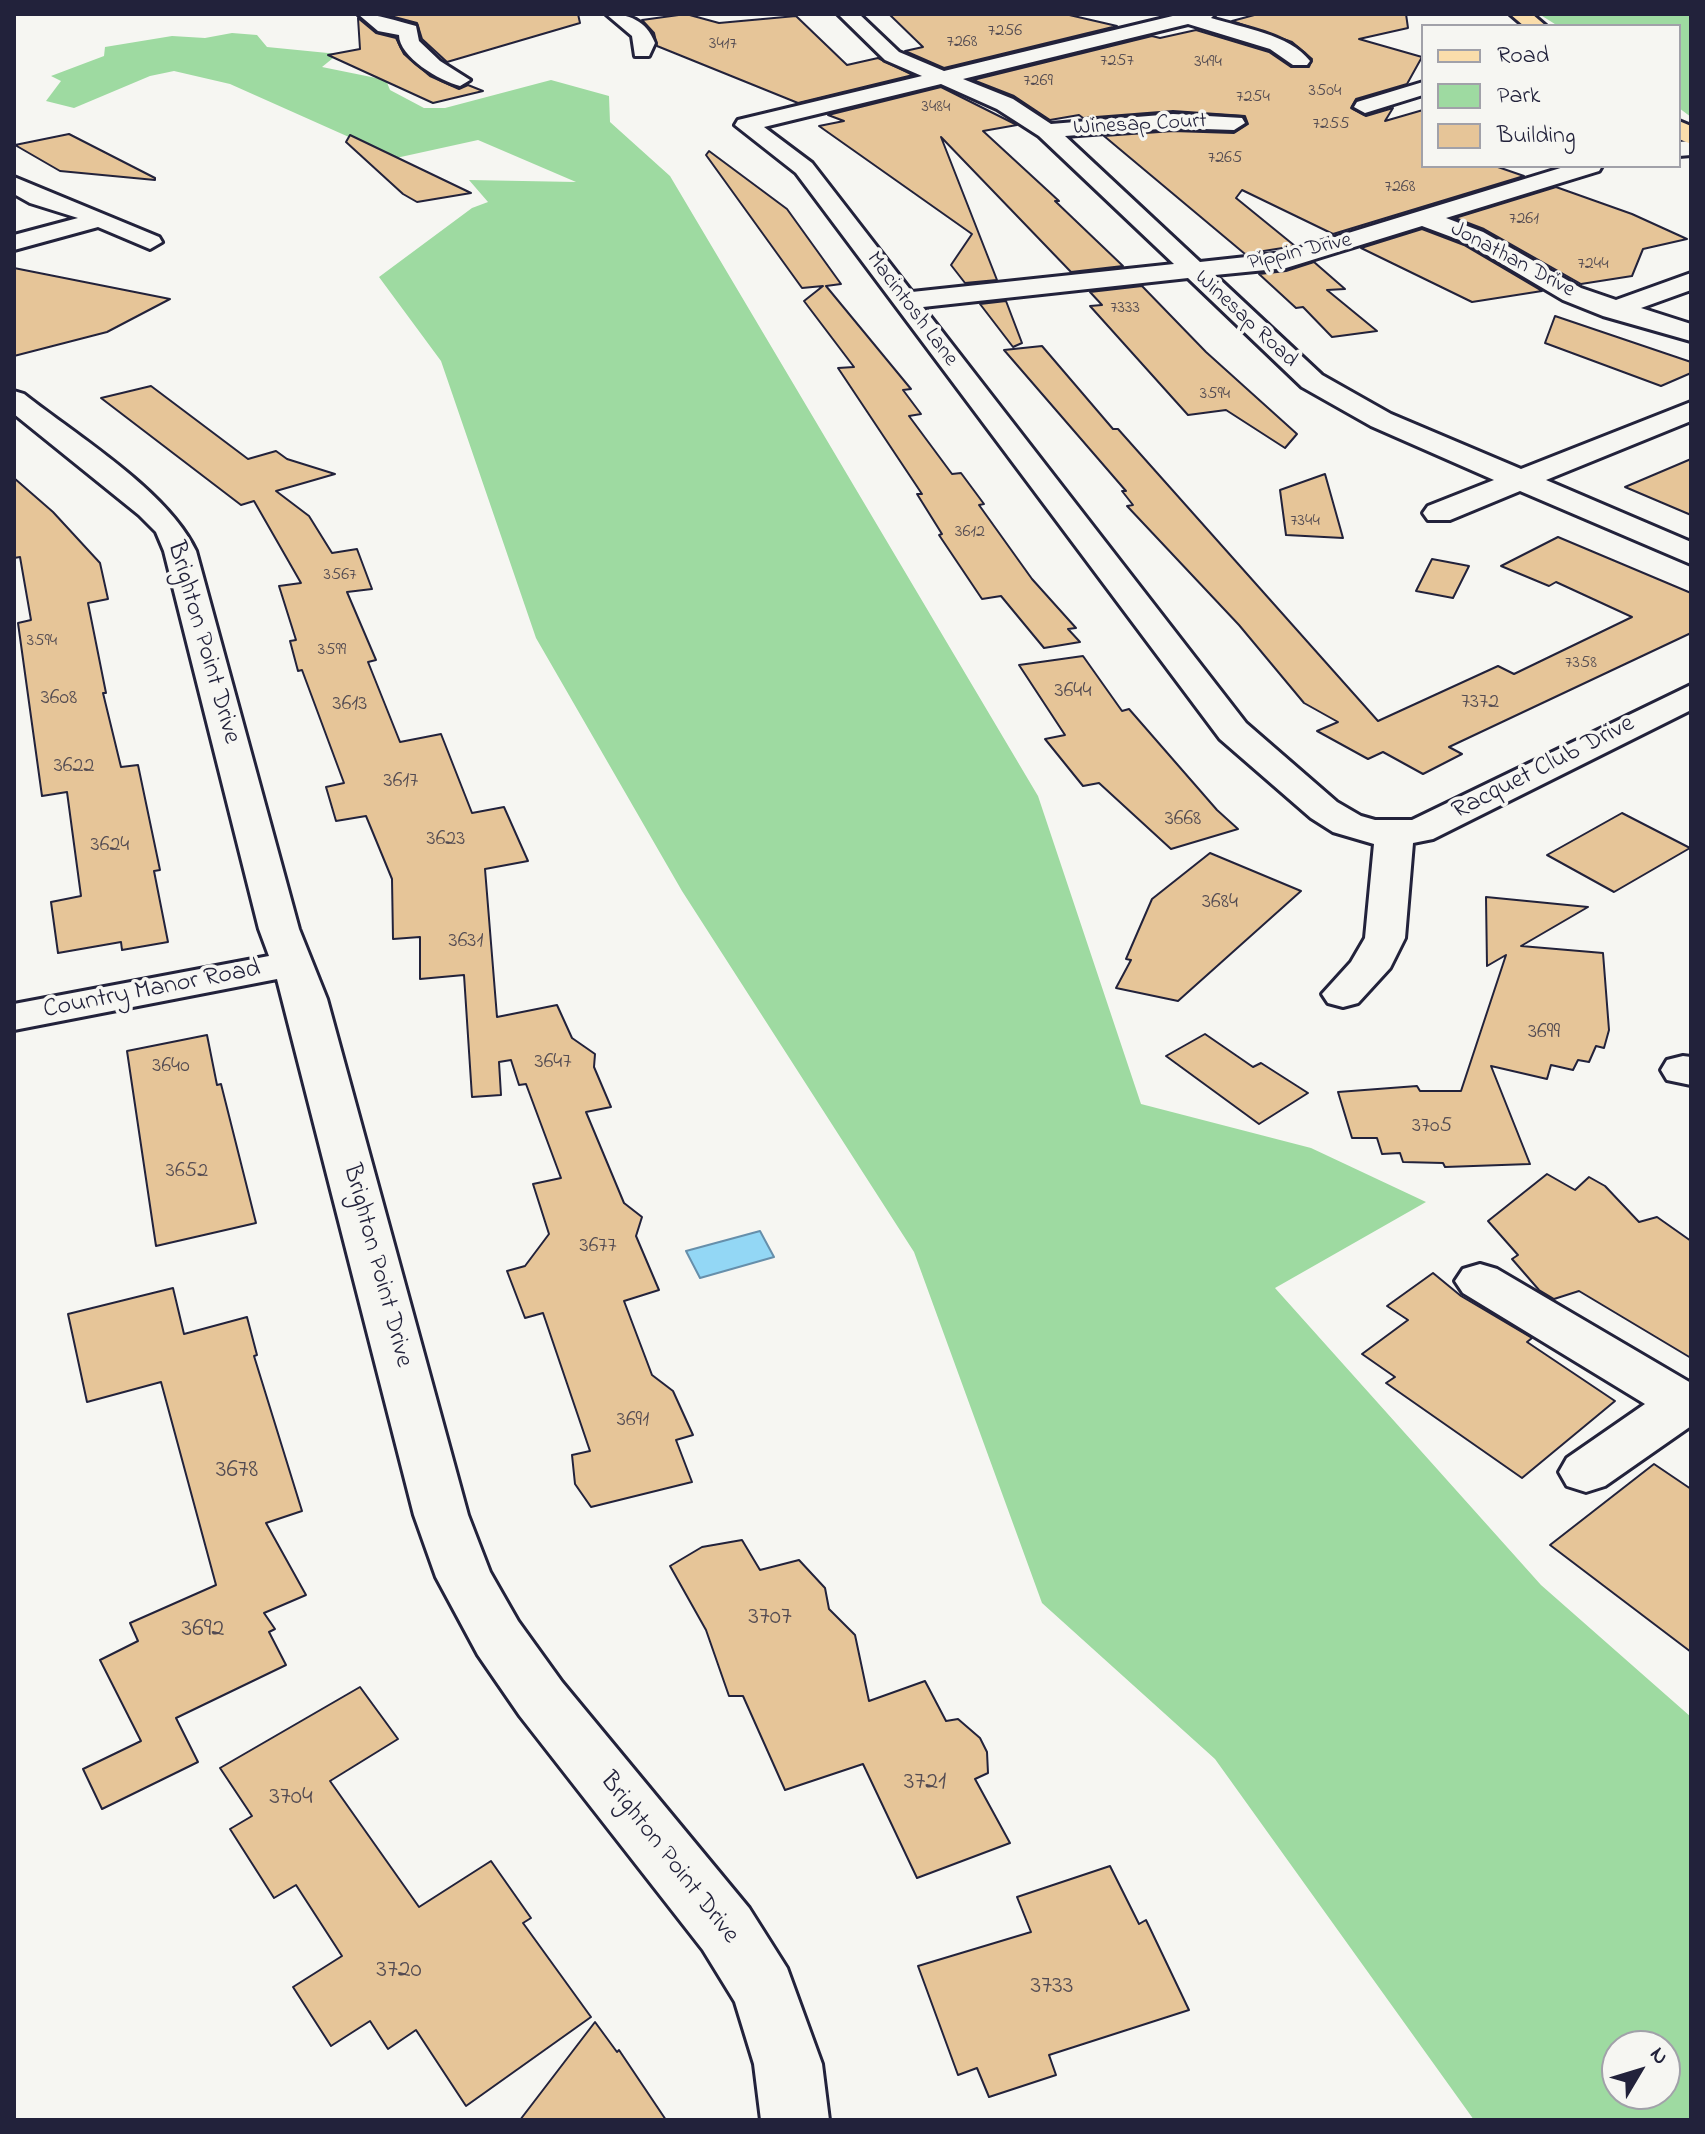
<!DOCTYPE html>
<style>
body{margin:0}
#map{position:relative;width:1705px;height:2134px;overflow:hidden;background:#f6f6f2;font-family:"Indie Flower",sans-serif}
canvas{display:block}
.frame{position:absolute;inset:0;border:16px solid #22223b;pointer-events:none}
.legend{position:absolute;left:1421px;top:24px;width:260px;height:144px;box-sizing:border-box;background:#f6f6f2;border:2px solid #a1a1a9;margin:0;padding:10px 14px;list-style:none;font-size:24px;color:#22223b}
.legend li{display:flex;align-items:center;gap:16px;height:40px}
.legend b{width:40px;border:2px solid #a1a1a9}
.north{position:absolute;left:1601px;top:2030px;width:80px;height:80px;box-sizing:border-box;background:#f6f6f2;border:2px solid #a1a1a9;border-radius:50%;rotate:52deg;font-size:22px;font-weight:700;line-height:32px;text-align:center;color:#22223b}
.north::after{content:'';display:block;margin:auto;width:28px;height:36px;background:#22223b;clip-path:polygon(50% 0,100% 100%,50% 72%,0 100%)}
</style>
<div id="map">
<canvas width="1705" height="2134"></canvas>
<div class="frame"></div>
<ul class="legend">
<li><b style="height:10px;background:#faddab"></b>Road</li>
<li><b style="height:22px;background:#9edaa1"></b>Park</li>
<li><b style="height:22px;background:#e6c598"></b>Building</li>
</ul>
<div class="north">N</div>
</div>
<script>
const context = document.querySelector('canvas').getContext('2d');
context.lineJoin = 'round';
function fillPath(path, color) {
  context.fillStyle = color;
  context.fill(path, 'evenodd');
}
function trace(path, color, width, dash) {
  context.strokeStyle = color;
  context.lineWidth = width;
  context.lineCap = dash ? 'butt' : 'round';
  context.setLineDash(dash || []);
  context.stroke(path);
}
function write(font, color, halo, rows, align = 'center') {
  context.font = font + ' "Indie Flower",sans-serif';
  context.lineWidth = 7;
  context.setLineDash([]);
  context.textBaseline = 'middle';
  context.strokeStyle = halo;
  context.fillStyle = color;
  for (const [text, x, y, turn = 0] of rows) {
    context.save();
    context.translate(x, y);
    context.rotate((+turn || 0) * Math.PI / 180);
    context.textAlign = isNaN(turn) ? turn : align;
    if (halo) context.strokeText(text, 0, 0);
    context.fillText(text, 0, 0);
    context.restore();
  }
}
const green = new Path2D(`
 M 1539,14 L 1691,14 L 1691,117 L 1679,108 L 1679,26 L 1558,26 Z
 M 232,33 L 257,35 L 267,47 L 338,54 L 322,67 L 386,80 L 390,90 L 424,108 L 445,108 L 551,80 L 609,96 L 610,122 L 670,176 L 1038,796 L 1141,1104 L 1311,1148 L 1426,1202 L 1275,1288 L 1541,1585 L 1691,1717 L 1691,2120 L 1474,2120 L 1215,1759 L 1042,1603 L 914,1252 L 682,891 L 536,638 L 441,361 L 379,277 L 472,208 L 488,202 L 469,180 L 576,182 L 478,140 L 396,158 L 230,84 L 174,71 L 150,76 L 74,108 L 46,101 L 61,81 L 51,76 L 104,56 L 105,47 L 172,36 L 205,38 ZM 1617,2046 L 1665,2046 L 1665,2094 L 1617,2094 Z`);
const water = new Path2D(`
 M 760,1231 L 774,1257 L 700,1278 L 686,1251 Z`);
const building = new Path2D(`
 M 383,14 L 578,14 L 580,23 L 447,62 L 422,39 L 417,23 Z
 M 686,14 L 719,23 L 796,16 L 847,65 L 878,58 L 913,75 L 798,103 L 657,46 L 654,33 L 642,20 Z
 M 889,14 L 1065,14 L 1117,26 L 944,68 L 905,51 L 923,47 Z
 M 1258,14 L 1406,14 L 1408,28 L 1359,39 L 1422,57 L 1407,84 L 1356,99 L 1351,108 L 1366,116 L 1393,108 L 1385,121 L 1423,110 L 1423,166 L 1495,166 L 1524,176 L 1333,234 L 1242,190 L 1236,198 L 1295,246 L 1245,254 L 1104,136 L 1173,131 L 1234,133 L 1248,124 L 1245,116 L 1173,111 L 1083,118 L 1079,115 L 1050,120 L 1014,96 L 973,80 L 1152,36 L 1160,38 L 1196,30 L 1269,52 L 1291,67 L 1309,67 L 1312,59 L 1292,42 L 1232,21 Z
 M 358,18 L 376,33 L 396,38 L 404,54 L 430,76 L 459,89 L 468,85 L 483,91 L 433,103 L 328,55 L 360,49 Z
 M 941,87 L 1017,125 L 983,131 L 1059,201 L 1055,201 L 1123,266 L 1071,272 L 941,137 L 997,280 L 965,283 L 951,265 L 972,234 L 819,126 L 844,121 L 828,115 Z
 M 69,134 L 155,178 L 155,180 L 60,171 L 15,145 Z
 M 350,135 L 471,193 L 417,202 L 403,194 L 346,142 Z
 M 709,151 L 787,209 L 841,284 L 826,286 L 911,389 L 903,390 L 921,414 L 909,416 L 952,474 L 961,473 L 984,504 L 979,505 L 1032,579 L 1076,628 L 1068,629 L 1080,642 L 1044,648 L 1001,596 L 982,599 L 939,535 L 942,534 L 917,494 L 922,494 L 838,368 L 854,367 L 804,301 L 823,286 L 802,288 L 706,155 Z
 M 1556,187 L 1632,214 L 1687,239 L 1643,249 L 1632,276 L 1581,284 L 1484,229 L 1455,218 Z
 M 1422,229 L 1464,245 L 1542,291 L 1472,302 L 1361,248 Z
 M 1314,262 L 1345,289 L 1327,290 L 1377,331 L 1332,337 L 1303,307 L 1296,308 L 1259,274 L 1286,271 Z
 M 14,268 L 170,299 L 107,332 L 14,356 Z
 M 1142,286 L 1206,352 L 1297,434 L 1285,448 L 1226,410 L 1188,415 L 1090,306 L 1102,305 L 1090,292 Z
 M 1006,301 L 1022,343 L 1013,347 L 980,304 Z
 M 1555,316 L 1691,362 L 1691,373 L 1661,386 L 1545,343 Z
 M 1042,346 L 1113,429 L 1118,429 L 1378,721 L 1498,666 L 1514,674 L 1632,617 L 1556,582 L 1549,586 L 1501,566 L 1558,537 L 1691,593 L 1691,633 L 1449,747 L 1462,754 L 1423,774 L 1383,752 L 1368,759 L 1317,731 L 1338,722 L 1304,703 L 1239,625 L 1127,506 L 1133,505 L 1122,491 L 1126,491 L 1004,350 Z
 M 151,386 L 248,459 L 276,451 L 287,459 L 335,474 L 276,491 L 309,516 L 332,553 L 357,549 L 372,589 L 347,592 L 376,660 L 368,662 L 400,742 L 441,734 L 472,813 L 504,807 L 528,861 L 485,869 L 497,1017 L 557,1005 L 572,1038 L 595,1054 L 594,1067 L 611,1107 L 586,1112 L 624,1203 L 642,1217 L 636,1236 L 659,1290 L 624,1301 L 652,1375 L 673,1391 L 693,1435 L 676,1440 L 692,1482 L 591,1507 L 575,1484 L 572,1455 L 590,1451 L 543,1313 L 525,1318 L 507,1271 L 525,1266 L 549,1234 L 533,1184 L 561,1178 L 526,1084 L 519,1085 L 511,1060 L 499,1062 L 501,1095 L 472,1097 L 464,975 L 420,979 L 420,937 L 393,939 L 392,879 L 366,816 L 336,821 L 326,787 L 344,783 L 302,670 L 298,671 L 290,641 L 296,640 L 279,586 L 301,583 L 254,501 L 241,505 L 101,398 Z
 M 1691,459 L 1691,515 L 1625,487 Z
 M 1325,474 L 1343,538 L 1286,535 L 1280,490 Z
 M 14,478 L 53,512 L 100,563 L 108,599 L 88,603 L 106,693 L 103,693 L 121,767 L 138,765 L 160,870 L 154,871 L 168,942 L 122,950 L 121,942 L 58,953 L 51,902 L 81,896 L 67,792 L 42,796 L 18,623 L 31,620 L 20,557 L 14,558 Z
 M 1432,559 L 1469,566 L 1453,598 L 1416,591 Z
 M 1083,656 L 1122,711 L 1129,709 L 1217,810 L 1238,829 L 1171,849 L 1099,783 L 1083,786 L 1045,739 L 1065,735 L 1019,665 Z
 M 1622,813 L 1690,848 L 1614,892 L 1547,855 Z
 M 1210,853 L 1301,891 L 1178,1001 L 1116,988 L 1131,960 L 1126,959 L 1152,899 Z
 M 1486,897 L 1588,907 L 1521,946 L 1603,953 L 1609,1030 L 1604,1048 L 1596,1046 L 1589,1062 L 1578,1060 L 1573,1070 L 1551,1065 L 1547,1079 L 1491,1066 L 1530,1164 L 1445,1167 L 1443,1163 L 1403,1162 L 1400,1153 L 1382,1154 L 1377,1138 L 1352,1138 L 1338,1092 L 1417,1086 L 1420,1091 L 1461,1091 L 1506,955 L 1487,966 Z
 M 1205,1034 L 1253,1067 L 1261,1063 L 1308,1093 L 1259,1124 L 1166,1056 Z
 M 207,1035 L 217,1085 L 221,1084 L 256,1223 L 156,1246 L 127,1051 Z
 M 1547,1174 L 1575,1190 L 1589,1177 L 1605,1186 L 1639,1222 L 1657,1217 L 1691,1241 L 1691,1358 L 1579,1291 L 1554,1299 L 1539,1290 L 1512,1259 L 1518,1255 L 1488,1221 Z
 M 1433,1273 L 1461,1296 L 1532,1338 L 1527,1342 L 1615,1401 L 1522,1478 L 1386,1383 L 1395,1377 L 1362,1354 L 1408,1320 L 1387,1306 Z
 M 173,1288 L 184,1334 L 247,1317 L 257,1355 L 254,1356 L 302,1511 L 266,1523 L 306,1595 L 264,1613 L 275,1629 L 269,1632 L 286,1665 L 176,1718 L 198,1762 L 102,1809 L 83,1769 L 141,1741 L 100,1660 L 138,1641 L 130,1623 L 216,1585 L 161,1382 L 87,1402 L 68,1314 Z
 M 1654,1464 L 1691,1489 L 1691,1652 L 1550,1545 Z
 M 742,1540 L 760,1570 L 799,1560 L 825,1588 L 829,1609 L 855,1635 L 869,1701 L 925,1681 L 946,1721 L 958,1719 L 980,1738 L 987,1752 L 988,1773 L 975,1779 L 1010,1843 L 917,1878 L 863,1764 L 785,1790 L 743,1696 L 729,1696 L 706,1630 L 670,1566 L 702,1547 Z
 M 360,1687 L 398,1739 L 330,1781 L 419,1907 L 491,1861 L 531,1918 L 523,1923 L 591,2017 L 466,2106 L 416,2030 L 388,2049 L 370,2021 L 331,2046 L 293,1987 L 342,1956 L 296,1885 L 274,1898 L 230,1829 L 252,1816 L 220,1768 Z
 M 1110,1866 L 1139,1924 L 1146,1920 L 1189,2010 L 1049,2055 L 1056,2075 L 989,2097 L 977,2068 L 958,2075 L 918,1966 L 1031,1932 L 1017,1897 Z
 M 595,2022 L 617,2052 L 619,2050 L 666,2120 L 520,2120 Z`);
const minor = new Path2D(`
 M 358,14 C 379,14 396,21 416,26 L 419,41 L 440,61 L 470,80 L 460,86 C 440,81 399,57 399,35 L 378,31 Z
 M 606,14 C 629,14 646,20 655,43 L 649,56 L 635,56 L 632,36 Z
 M 838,14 L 859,14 L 899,52 L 944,71 L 1181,14 L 1215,14 L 1211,18 C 1243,28 1289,34 1310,61 L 1307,65 L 1293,65 L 1270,49 L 1188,24 L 963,79 L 1013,99 L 1051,124 L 1173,114 L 1242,118 L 1245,123 L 1234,130 L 1173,128 L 1065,136 L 1200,262 L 1283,253 L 1567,166 L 1602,166 L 1599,171 L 1446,218 L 1483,232 L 1581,288 L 1616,300 L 1691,273 L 1691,290 L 1641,308 L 1691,324 L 1691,341 L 1603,316 L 1563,300 L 1465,242 L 1422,226 L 1286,268 L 1215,275 L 1322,375 L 1391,414 L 1521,469 L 1691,402 L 1691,421 L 1546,480 L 1691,542 L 1691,564 L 1520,491 L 1450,520 L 1428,520 L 1423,513 L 1428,506 L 1494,480 L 1371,426 L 1302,387 L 1188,278 L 923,307 L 1246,723 L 1337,802 L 1361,816 L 1375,820 L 1412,820 L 1691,685 L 1691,710 L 1433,839 L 1413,843 L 1405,938 L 1390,968 L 1358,1003 L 1343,1007 L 1328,1003 L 1322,994 L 1351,962 L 1365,938 L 1374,844 L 1333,832 L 1311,818 L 1220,739 L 796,173 L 735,125 L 738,120 L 922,76 L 885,60 ZM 941,84 L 997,109 L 1039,136 L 1174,264 L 912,292 L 812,163 L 764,127 Z
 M 1423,82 L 1423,95 L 1365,113 L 1354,107 L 1357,102 Z
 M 1691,141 L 1691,155 L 1679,156 L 1679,142 Z
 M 14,177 L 159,237 L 162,242 L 150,249 L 98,227 L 14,250 L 14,235 L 78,218 L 30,203 L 14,194 Z
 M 14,391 L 24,394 C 77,436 168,491 196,551 L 299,929 L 327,999 L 468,1515 L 490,1572 L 518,1621 L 562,1682 L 749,1908 L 787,1968 L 822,2064 L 829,2120 L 761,2120 L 754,2064 L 735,2002 L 703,1950 L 520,1716 L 478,1655 L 436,1577 L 414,1515 L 277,979 L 14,1030 L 14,1004 L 269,956 L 259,929 L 164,551 L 156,532 L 139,515 L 14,414 Z
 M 1683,1056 L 1691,1057 L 1691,1085 L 1667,1080 L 1661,1070 L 1667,1060 Z
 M 1480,1264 L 1497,1269 L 1691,1383 L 1691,1426 L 1605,1486 L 1586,1492 L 1567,1486 L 1559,1472 L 1567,1458 L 1645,1404 L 1463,1293 L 1455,1281 L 1463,1269 Z`);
const major = new Path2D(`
 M 1510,14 L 1532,14 L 1546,26 L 1524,26 Z
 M 1679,121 L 1691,126 L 1691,144 L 1679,139 Z`);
const farNumbernames = [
 ["7256",1005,32],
 ["7268",962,43],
 ["3417",723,45],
 ["7257",1117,62],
 ["3494",1208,63],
 ["7269",1038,82],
 ["3504",1325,92],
 ["7254",1253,98],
 ["3484",936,108],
 ["7255",1331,125],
 ["7265",1225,159],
 ["7268",1400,188],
 ["7261",1524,220],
 ["7244",1593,265],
 ["7333",1125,309],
 ["3594",1215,395],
 ["7344",1305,522],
 ["3612",970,533],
 ["3567",340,576],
 ["3594",42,642],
 ["3599",332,651],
 ["7358",1581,664]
];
const farStreetnames = [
 ["Winesap Court",1140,126,-3],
 ["Pippin Drive",1300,253,-13],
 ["Jonathan Drive",1512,261,28],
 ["Macintosh Lane",911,310,53],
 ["Winesap Road",1245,320,43]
];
const numberNames = [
 ["3644",1073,692],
 ["3608",59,699],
 ["7372",1480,703],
 ["3613",350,705],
 ["3622",74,767],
 ["3617",401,782],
 ["3668",1183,820],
 ["3623",446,840],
 ["3624",110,846],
 ["3684",1220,903],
 ["3631",466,942],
 ["3699",1544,1033],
 ["3647",553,1063],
 ["3640",171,1067],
 ["3705",1432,1127],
 ["3652",187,1172],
 ["3677",598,1247],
 ["3691",633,1421]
];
const streetNames = [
 ["Brighton Point Drive",202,643,74],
 ["Racquet Club Drive",1544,769,-27],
 ["Country Manor Road",152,991,-11],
 ["Brighton Point Drive",376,1266,75],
 ["Brighton Point Drive",668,1859,52]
];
const nearNumbernames = [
 ["3678",237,1472],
 ["3707",770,1619],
 ["3692",203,1631],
 ["3721",925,1784],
 ["3704",291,1799],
 ["3720",399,1972],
 ["3733",1052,1988]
];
fillPath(green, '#9edaa1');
fillPath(water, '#93d7f5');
trace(water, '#668fab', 2);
fillPath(building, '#e6c598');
trace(building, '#22223b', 2);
trace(minor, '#22223b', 6);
trace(major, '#22223b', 6);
fillPath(minor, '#f6f6f2');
fillPath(major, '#faddab');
write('18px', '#534b52', null, farNumbernames);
write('22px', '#22223b', '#f6f6f2', farStreetnames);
write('22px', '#534b52', null, numberNames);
write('26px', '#22223b', '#f6f6f2', streetNames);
write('26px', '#534b52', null, nearNumbernames);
</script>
